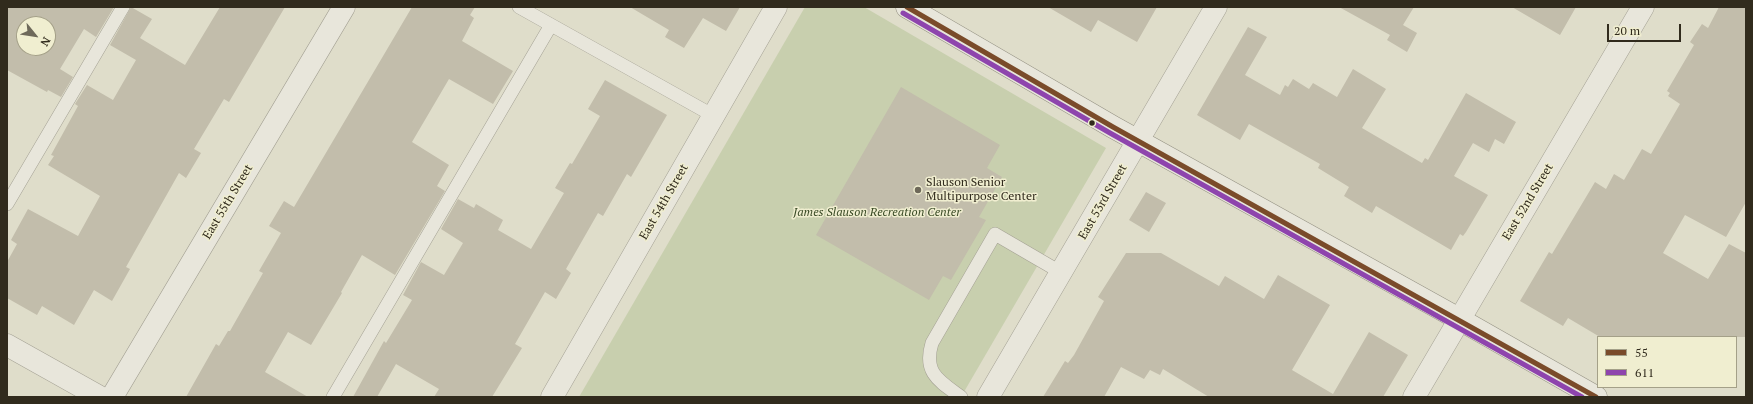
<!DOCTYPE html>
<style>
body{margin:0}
#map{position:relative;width:1753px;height:404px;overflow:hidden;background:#dfddca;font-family:"PT Serif",serif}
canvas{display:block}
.frame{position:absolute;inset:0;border:8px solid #312b1d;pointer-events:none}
.legend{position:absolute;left:1597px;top:336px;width:140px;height:52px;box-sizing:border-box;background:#f0eed0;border:1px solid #a4a088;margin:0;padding:5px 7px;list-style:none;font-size:12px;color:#312b1d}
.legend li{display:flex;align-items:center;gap:8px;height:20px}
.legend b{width:20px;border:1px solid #a4a088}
.north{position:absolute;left:16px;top:16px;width:40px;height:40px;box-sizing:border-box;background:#f0eed0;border:1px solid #a4a088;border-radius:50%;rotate:120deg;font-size:11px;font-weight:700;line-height:16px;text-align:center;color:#312b1d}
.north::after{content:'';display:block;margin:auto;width:14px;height:18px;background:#6e695a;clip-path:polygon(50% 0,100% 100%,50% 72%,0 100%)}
.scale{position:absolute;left:1607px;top:24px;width:74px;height:18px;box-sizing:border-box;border:2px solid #312b1d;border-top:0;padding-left:5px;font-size:12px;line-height:14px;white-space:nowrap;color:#312b1d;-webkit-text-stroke:3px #f0eed0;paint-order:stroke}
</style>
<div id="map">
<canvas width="1753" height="404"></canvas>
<div class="frame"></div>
<ul class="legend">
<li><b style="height:5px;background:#7a4b2a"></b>55</li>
<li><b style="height:5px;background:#8e44ad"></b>611</li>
</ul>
<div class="north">N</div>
<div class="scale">20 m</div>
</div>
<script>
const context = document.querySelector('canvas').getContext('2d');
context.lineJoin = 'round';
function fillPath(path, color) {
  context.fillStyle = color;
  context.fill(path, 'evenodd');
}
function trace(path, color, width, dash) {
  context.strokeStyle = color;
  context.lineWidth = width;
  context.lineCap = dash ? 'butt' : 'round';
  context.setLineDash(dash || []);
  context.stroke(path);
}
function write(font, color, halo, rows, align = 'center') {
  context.font = font + ' "PT Serif",serif';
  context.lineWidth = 3;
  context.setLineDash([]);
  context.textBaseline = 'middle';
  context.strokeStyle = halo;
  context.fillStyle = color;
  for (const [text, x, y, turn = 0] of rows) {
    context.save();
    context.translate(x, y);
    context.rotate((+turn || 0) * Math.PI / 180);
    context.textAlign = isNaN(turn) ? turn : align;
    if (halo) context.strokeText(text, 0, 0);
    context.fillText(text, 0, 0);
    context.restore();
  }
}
const green = new Path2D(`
 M 805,7 L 864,7 L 1106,148 L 961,397 L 579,397 Z`);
const building = new Path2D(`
 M 7,7 L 114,7 L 96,37 L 84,29 L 60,69 L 73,77 L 61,97 L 48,90 L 47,92 L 7,70 ZM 24,24 L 48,24 L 48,48 L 24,48 Z
 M 131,7 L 152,19 L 140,38 L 185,65 L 220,7 L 285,7 L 229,102 L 224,99 L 194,149 L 201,153 L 186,178 L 179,173 L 126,267 L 130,269 L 112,301 L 94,290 L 74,325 L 42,306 L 37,315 L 7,298 L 7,262 L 17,244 L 11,240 L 28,209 L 78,236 L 100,196 L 48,165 L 54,156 L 51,155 L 78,106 L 75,104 L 87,85 L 113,100 L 136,60 L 110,45 Z
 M 412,7 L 475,7 L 470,15 L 474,18 L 462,41 L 513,71 L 493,104 L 449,79 L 412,142 L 449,165 L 437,186 L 445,191 L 395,275 L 362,255 L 341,292 L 342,293 L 311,345 L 288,332 L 265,372 L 308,397 L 186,397 L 216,344 L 219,346 L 228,331 L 230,331 L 263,273 L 259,271 L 281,233 L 269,226 L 284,201 L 294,207 Z
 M 630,7 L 740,7 L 726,31 L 703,18 L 684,48 L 665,37 L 669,30 Z
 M 1048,7 L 1157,7 L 1137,42 L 1098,20 L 1091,32 Z
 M 1339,7 L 1414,7 L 1403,25 L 1417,33 L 1407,52 L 1387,40 L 1390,35 Z
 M 1512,7 L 1576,7 L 1560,35 Z
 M 1719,7 L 1746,7 L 1746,202 L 1726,237 L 1685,215 L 1663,253 L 1708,279 L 1729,244 L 1746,253 L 1746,337 L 1600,337 L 1568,318 L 1563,326 L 1520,301 L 1549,252 L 1552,254 L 1595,182 L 1606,189 L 1614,174 L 1624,180 L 1642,149 L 1651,154 L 1680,104 L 1668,96 L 1670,93 L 1667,91 L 1694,45 L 1690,42 L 1702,24 L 1708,28 Z
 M 1248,27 L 1267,37 L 1245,75 L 1280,95 L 1285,85 L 1288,87 L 1293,79 L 1309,89 L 1313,83 L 1337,97 L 1353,69 L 1386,89 L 1362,128 L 1422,163 L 1425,158 L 1428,160 L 1466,93 L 1516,122 L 1504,144 L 1495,139 L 1489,152 L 1473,143 L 1454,176 L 1488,195 L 1466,232 L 1463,236 L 1460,234 L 1451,250 L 1376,206 L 1372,213 L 1344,196 L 1349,187 L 1318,168 L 1320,164 L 1249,124 L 1240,140 L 1197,115 Z
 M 605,80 L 667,115 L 631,177 L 627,174 L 603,216 L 598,213 L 566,269 L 571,273 L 556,299 L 545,292 L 515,344 L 522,348 L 492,397 L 434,397 L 439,389 L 396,364 L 377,397 L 353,397 L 384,341 L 386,343 L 412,300 L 403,295 L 421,262 L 444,275 L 463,243 L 441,229 L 458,199 L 474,208 L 476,204 L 503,220 L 498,230 L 531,249 L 564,193 L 555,188 L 570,163 L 572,164 L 600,116 L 588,109 Z
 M 901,87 L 1000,145 L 987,168 L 1002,177 L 979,217 L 986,220 L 951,280 L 943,276 L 929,300 L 816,235 Z
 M 1146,192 L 1166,203 L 1149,232 L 1129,220 Z
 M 1126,253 L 1161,253 L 1219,286 L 1225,276 L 1264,299 L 1278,275 L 1330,305 L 1292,370 L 1333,394 L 1369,332 L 1408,355 L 1383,397 L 1209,397 L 1163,369 L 1160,375 L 1150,370 L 1144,379 L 1121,367 L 1104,397 L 1043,397 L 1065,361 L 1068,363 L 1074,355 L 1104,301 L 1098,297 Z`);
const service = new Path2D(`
 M 519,7 L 714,116
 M 7,204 L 123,7
 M 333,397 L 551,25
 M 961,397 C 939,381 923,373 932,343 L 995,234 L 1062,273`);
const minor = new Path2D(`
 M 7,345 L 100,397
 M 552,397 L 776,7
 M 988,397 L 1216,7
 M 1414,397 L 1643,7`);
const tertiary = new Path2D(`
 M 112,397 L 344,7`);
const secondary = new Path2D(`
 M 907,7 L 1113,127 L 1459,319 L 1596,397`);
const bus1 = new Path2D(`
 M 907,7 L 1113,127 L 1596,397`);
const bus2 = new Path2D(`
 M 903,13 L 1110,133 L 1582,397`);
const markers = [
 [1092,123,3.5,"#312b1d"],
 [918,190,4,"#6e695a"]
];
const poiNames = [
 ["Slauson Senior",926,183],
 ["Multipurpose Center",926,197]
];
const streetNames = [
 ["East 55th Street",228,202,-59],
 ["East 54th Street",664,202,-60],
 ["East 53rd Street",1103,202,-60],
 ["East 52nd Street",1528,202,-59]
];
const parkNames = [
 ["James Slauson Recreation Center",877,213]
];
fillPath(green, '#c8cfae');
fillPath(building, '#c2bdab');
trace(service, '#a4a194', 14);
trace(minor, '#a4a194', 23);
trace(tertiary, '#a4a194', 23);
trace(secondary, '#949183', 23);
trace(service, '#e8e6db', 13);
trace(minor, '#e8e6db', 22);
trace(tertiary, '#e8e6db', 22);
trace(secondary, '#e8e6db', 22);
trace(bus1, '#7a4b2a', 5);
trace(bus2, '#8e44ad', 5);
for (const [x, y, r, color] of markers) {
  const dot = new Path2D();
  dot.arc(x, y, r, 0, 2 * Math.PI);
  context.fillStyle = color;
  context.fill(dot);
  trace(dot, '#f0eed0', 1.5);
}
write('12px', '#312b1d', '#f0eed0', poiNames, 'left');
write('12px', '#312b1d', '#f0eed0', streetNames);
write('italic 12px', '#3a4b26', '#f0eed0', parkNames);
</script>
